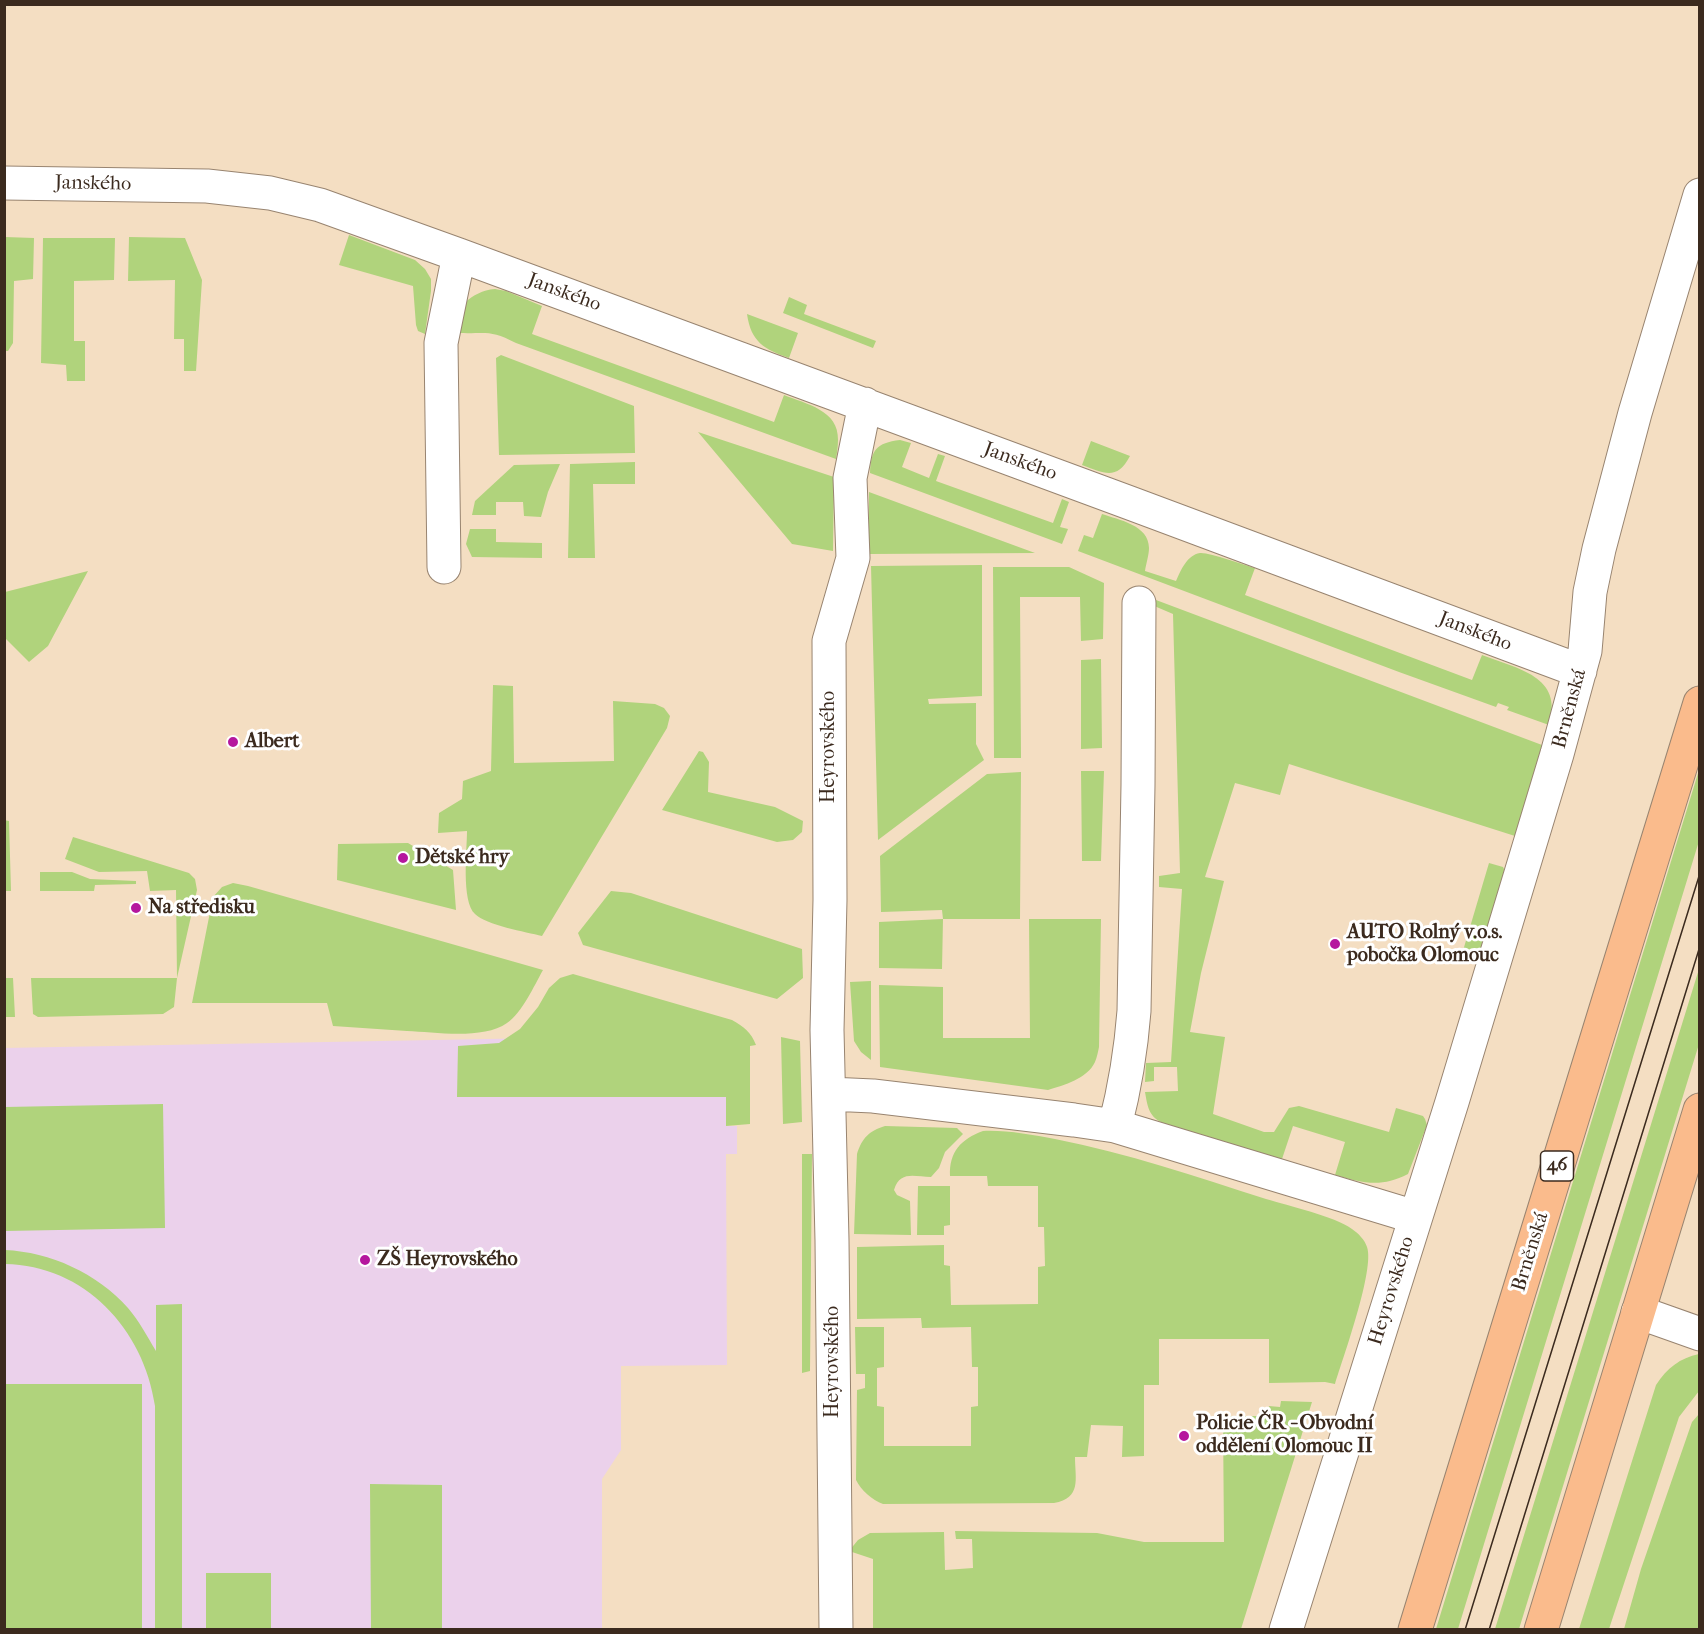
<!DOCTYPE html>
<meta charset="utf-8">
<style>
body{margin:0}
#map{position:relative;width:1704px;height:1634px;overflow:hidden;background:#f4dec2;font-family:"IM FELL French Canon",serif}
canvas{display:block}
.frame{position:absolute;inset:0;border:6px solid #3b2a1e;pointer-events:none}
</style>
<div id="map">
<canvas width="1704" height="1634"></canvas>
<div class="frame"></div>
</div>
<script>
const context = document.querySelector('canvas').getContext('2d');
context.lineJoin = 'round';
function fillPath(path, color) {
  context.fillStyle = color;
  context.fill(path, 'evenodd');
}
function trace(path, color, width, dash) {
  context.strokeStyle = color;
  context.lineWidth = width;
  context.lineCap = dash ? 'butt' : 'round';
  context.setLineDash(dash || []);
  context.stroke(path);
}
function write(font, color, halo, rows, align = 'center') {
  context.font = font + ' "IM FELL French Canon",serif';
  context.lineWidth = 6;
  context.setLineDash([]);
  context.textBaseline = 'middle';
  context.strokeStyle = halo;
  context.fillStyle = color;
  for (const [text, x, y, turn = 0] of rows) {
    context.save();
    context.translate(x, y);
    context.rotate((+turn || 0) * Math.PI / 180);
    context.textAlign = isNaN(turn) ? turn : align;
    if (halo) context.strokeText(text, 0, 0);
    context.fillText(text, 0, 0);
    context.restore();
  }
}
const built = new Path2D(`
 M 542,1038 L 543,1097 L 726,1097 L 726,1126 L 737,1126 L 737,1154 L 726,1154 L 727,1365 L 621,1366 L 621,1450 L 602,1479 L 602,1629 L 5,1629 L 4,1048 Z`);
const green = new Path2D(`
 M 349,235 L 415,260 L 425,269 L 431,279 L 431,291 L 425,334 L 418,331 L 416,325 L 413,286 L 339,265 Z
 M 5,237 L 34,238 L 33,279 L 14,281 L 13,343 L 8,351 L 5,351 Z
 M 129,237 L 185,238 L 202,280 L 196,371 L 184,371 L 184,339 L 174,339 L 175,280 L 128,281 Z
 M 43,238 L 115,238 L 114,280 L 74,281 L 74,341 L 85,341 L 85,381 L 67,381 L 66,365 L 41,363 Z
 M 495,289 L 506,291 L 542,306 L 532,334 L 774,422 L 784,395 C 806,404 839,410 838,440 C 838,446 837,453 836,459 L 516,343 C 490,329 485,334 460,333 L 464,303 C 474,295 482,290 495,289 Z
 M 789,297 L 807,305 L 804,314 L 876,341 L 873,348 L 783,313 Z
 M 747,314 L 798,333 L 789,358 C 764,349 751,342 747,314 Z
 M 501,355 L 634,406 L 635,453 L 499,455 L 496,358 Z
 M 698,432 L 834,477 L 833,551 L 792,544 Z
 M 900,440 L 911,443 L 902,467 L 929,478 L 938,454 L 945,456 L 936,481 L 1053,523 L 1062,499 L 1069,502 L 1060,527 L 1068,529 L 1062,544 L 870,473 C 871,450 876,443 900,440 Z
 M 1091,441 L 1130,456 C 1117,481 1104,473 1082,465 Z
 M 635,462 L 635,484 L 593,484 L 595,558 L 568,558 L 570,464 Z
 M 560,464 L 548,492 L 541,517 L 524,516 L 523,502 L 496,502 L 496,515 L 472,515 L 475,501 L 514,465 Z
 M 869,492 L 1035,553 L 869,554 Z
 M 1102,514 C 1119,520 1149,525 1149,548 C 1149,555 1146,564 1145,571 L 1176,581 C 1181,570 1187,555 1200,553 C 1209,552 1244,565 1255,568 L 1245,595 L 1472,680 L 1482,655 C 1518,669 1564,676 1549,725 L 1507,710 L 1509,707 L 1498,703 L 1496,707 L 1399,672 L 1078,551 L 1084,535 L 1093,538 Z
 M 470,529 L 496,529 L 496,542 L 542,543 L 542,558 L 472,557 L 466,544 Z
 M 982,565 L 982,696 L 928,699 L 929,704 L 976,703 L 976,744 L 984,760 L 878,840 L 871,566 Z
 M 993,567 L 1069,567 L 1104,583 L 1103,639 L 1081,641 L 1080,597 L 1020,597 L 1021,758 L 994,758 Z
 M 88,571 L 48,646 L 29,662 L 5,638 L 5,592 Z
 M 1148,597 L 1542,745 L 1515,836 L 1289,764 L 1280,795 L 1235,783 L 1205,877 L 1224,881 L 1201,973 L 1190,1032 L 1225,1037 L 1213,1114 L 1264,1132 L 1274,1132 L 1289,1108 L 1299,1106 L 1389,1132 L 1396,1108 L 1423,1116 L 1425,1119 L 1427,1125 L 1408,1174 C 1381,1188 1363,1183 1335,1175 L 1345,1142 L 1293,1126 L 1282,1159 L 1165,1124 C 1149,1117 1148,1109 1145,1092 L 1178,1091 L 1177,1067 L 1154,1067 L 1154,1081 L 1145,1082 L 1146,1063 L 1171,1062 L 1182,889 L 1159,887 L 1159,876 L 1180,873 L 1173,614 L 1145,602 Z
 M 1101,659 L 1102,748 L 1081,749 L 1081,660 Z
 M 493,685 L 513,686 L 514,763 L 614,761 L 613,701 L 655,704 L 664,708 L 670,716 L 667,728 L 542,936 C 526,932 486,925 475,914 C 461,901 467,850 467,831 L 438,833 L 439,813 L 462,799 L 463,781 L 491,771 Z
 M 699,751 L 703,752 L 709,762 L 708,792 L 775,807 L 803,821 L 802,832 L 793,840 L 777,842 L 662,810 Z
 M 1699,770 L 1699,841 L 1458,1629 L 1436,1629 Z
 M 1081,771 L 1104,771 L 1101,861 L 1082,861 Z
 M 1021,772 L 1020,919 L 943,919 L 942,969 L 879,968 L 879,922 L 943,919 L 942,910 L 881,912 L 880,856 L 987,774 Z
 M 4,820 L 9,821 L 11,891 L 5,891 Z
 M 73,837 L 189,873 L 195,879 L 197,890 L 177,978 L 174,1007 L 163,1014 L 38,1017 L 33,1014 L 31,978 L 177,978 L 176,890 L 150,891 L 147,871 L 99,872 L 65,859 Z
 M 408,843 L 453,870 L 456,910 L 337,880 L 338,844 Z
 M 1489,863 L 1503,867 L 1506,873 L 1478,961 L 1462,954 Z
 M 40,872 L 72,872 L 90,879 L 136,881 L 136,884 L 95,885 L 94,891 L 40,891 Z
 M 233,883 L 248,886 L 543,970 C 534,986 522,1013 507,1023 C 483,1040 435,1032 407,1031 C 382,1029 358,1028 333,1026 L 327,1003 L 192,1003 L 213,897 L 222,887 Z
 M 611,891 L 631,893 L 802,949 L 803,978 L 777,999 L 583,945 L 578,933 Z
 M 1029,919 L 1101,919 L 1099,1047 C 1098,1052 1097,1057 1095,1062 C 1087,1079 1064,1085 1048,1090 L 880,1067 L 879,985 L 943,987 L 943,1038 L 1030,1038 Z
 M 1699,969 L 1699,1044 L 1519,1629 L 1495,1629 Z
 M 573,974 L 732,1020 C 744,1027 751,1032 756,1045 L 750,1046 L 750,1124 L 726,1126 L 726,1097 L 457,1097 L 458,1046 L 499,1043 L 520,1029 L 538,1007 L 549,988 L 560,978 Z
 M 5,978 L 13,978 L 15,1017 L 5,1017 Z
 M 871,981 L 871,1060 L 861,1052 L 854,1041 L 850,982 Z
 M 781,1037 L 800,1041 L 802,1122 L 783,1124 Z
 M 163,1104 L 165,1228 L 5,1231 L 5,1107 Z
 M 885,1126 L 957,1128 L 963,1134 L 945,1152 L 939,1168 L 931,1177 C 915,1177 900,1170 894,1190 L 897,1195 L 910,1201 L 911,1235 L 854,1234 L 857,1154 C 862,1138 869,1131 885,1126 Z
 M 983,1131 C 1007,1130 1032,1135 1055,1139 C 1127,1153 1197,1177 1266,1199 C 1289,1206 1334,1216 1352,1229 C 1358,1233 1365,1240 1367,1247 C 1375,1269 1343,1358 1335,1384 L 1325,1382 L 1269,1383 L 1269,1339 L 1159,1339 L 1159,1385 L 1144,1385 L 1144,1456 L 1122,1457 L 1123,1426 L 1091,1425 L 1087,1457 L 1075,1457 C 1075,1479 1082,1498 1054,1503 L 883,1504 C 872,1500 861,1490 856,1480 L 857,1390 L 865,1388 L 865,1374 L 856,1374 L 855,1327 L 884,1327 L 884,1367 L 877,1368 L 877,1406 L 884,1407 L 884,1446 L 971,1446 L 971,1407 L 978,1406 L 978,1367 L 972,1367 L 971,1327 L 922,1328 L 921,1318 L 857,1319 L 857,1247 L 944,1245 L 944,1265 L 950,1266 L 951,1305 L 1038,1304 L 1038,1267 L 1045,1266 L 1044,1227 L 1038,1227 L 1038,1186 L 988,1186 L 987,1176 L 950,1176 C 949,1152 961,1139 983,1131 Z
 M 802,1154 L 812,1154 L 810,1371 L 802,1373 Z
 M 918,1186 L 950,1186 L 950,1225 L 944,1226 L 944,1235 L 917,1235 Z
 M 5,1250 C 50,1252 97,1273 128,1308 C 139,1321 147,1336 156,1351 L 156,1305 L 182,1304 L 182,1629 L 155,1629 L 155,1406 C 144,1329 84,1265 5,1264 Z
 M 1699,1354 L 1699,1391 L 1679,1417 L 1609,1629 L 1579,1629 L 1656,1385 C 1667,1368 1680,1358 1699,1354 Z
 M 5,1384 L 142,1384 L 142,1629 L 5,1629 Z
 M 1281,1401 L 1312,1402 L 1241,1629 L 873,1629 L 873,1559 L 849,1551 L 858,1540 L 870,1533 L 944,1532 L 945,1570 L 973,1568 L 972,1539 L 956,1539 L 955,1531 L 1097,1533 L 1144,1542 L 1224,1542 L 1223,1416 L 1269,1416 L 1269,1406 L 1280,1407 Z
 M 1699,1414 L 1699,1629 L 1624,1629 L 1641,1569 L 1692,1422 Z
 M 370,1484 L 442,1485 L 442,1629 L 371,1629 Z
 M 206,1573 L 271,1573 L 271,1629 L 206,1629 Z`);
const minor = new Path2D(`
 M 4,183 L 207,186 L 270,193 L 320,205 L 459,255 L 1130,503 L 1580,671
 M 444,567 L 441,343 L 459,255
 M 829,1094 L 873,1096 L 1074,1120 L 1115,1126 L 1415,1217
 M 1115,1126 C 1125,1087 1131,1050 1134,1011 L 1138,785 L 1139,603
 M 1638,1312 L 1700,1334
 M 836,1630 L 832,1240 L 827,1030 L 830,900 L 829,641 L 853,558 L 850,478 L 865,404
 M 1286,1630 L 1452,1102 L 1557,754 L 1585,651 L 1590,592 L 1599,549 L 1635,413 L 1700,195`);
const primary = new Path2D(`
 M 1415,1630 L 1700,703
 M 1541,1630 L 1700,1110`);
const tram = new Path2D(`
 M 1465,1630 L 1700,873
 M 1489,1630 L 1700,946`);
const markers = [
 [233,742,6,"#b5179e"],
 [403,858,6,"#b5179e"],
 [136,908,6,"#b5179e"],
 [1335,944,6,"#b5179e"],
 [365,1260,6,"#b5179e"],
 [1184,1436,6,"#b5179e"]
];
const shields = [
 [1557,1166,33]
];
const shieldNames = [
 ["46",1557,1166]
];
const streetNames = [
 ["Janského",93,184,1],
 ["Janského",564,293,20],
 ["Janského",1020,462,20],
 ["Janského",1475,632,21],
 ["Brněnská",1570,709,-75],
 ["Heyrovského",829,747,-90],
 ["Brněnská",1531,1252,-73],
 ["Heyrovského",1392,1291,-73],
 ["Heyrovského",833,1362,-90]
];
const poiNames = [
 ["Albert",245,742],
 ["Dětské hry",415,858],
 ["Na středisku",148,908],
 ["AUTO Rolný v.o.s.",1347,933],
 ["pobočka Olomouc",1347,956],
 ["ZŠ Heyrovského",377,1260],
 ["Policie ČR - Obvodní",1196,1424],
 ["oddělení Olomouc II",1196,1447]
];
fillPath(built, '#ebd1eb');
fillPath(green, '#b0d37c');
trace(minor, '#988470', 35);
trace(primary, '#988470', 35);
trace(minor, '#fff', 33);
trace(primary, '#fabb8c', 33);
trace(tram, '#3b2a1e', 1.5);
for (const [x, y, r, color] of markers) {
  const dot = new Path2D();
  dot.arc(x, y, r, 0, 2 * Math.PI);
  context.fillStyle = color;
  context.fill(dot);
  trace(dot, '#fff', 2);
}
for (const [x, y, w] of shields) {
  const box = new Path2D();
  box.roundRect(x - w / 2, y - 15, w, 30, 4.5);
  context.fillStyle = '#fff';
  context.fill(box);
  trace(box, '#3b2a1e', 1.5);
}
write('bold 18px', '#3b2a1e', null, shieldNames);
write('20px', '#3b2a1e', '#fff', streetNames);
write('bold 20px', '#3b2a1e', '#fff', poiNames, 'left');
</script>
